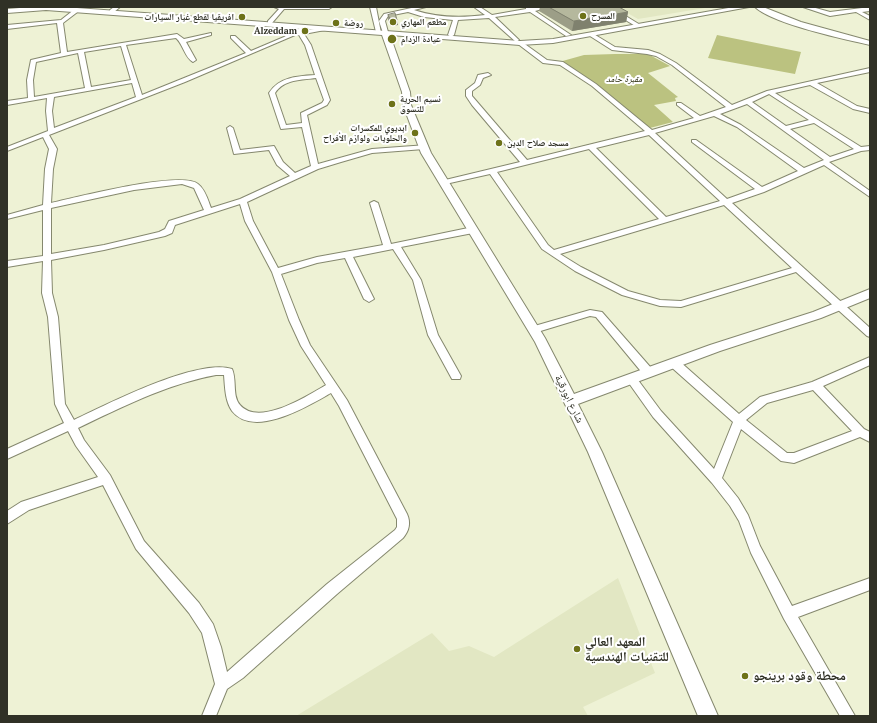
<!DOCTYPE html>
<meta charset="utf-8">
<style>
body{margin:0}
#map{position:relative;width:877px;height:723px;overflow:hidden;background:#eef2d5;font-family:"PT Serif",serif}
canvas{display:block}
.frame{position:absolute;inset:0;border:8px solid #303126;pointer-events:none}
</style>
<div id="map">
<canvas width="877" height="723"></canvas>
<div class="frame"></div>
</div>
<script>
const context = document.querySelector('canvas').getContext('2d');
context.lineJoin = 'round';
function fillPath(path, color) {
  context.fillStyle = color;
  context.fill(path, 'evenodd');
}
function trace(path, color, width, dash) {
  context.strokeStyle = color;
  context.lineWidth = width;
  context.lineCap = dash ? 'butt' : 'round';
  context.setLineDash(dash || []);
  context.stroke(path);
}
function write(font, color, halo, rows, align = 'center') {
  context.font = font + ' "PT Serif","Noto Naskh Arabic",serif';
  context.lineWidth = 4;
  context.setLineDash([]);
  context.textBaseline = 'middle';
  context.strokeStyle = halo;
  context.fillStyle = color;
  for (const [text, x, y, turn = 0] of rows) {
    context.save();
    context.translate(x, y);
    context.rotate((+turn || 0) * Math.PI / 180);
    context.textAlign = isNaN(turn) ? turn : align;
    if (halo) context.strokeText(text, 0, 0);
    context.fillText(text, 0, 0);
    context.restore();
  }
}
const built = new Path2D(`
 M 617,7 L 711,7 L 638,19 Z
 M 618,578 L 655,673 L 583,707 L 588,716 L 296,716 L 432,633 L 449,651 L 469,646 L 494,657 Z`);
const green = new Path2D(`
 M 717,35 L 801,52 L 795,74 L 708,58 Z
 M 615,54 L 648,54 L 670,66 L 648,73 L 678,97 L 675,98 L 676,101 L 654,105 L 673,122 L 646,129 L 596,86 L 559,62 L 584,55 Z`);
const minor = new Path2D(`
 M 114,7 L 120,7 L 114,12 L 110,12 L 110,10 Z
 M 274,7 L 332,7 L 329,9 L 284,9 L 272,23 L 268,23 L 268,21 L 279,9 Z
 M 370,7 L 376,7 L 381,33 L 376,32 Z
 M 416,7 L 426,7 L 414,10 C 438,18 461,18 485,15 L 474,7 L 480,7 L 492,15 L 526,9 L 526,7 L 550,7 L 535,11 L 571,35 L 566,36 L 530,12 L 495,17 L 518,39 L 519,40 L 516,42 L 489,18 L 458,20 L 454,35 L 451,37 L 448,35 L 453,20 L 424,17 L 408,12 L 388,16 L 385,21 L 388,32 L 383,33 L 379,21 L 384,14 Z
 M 604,7 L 611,7 L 642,26 L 637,27 Z
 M 803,7 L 812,7 L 830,12 L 870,7 L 870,11 L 862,12 L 870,16 L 870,20 L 856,12 L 830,16 Z
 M 75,9 L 80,10 L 63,23 L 67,52 L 177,34 L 184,39 L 211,33 L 211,35 L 186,42 L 196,60 L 193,62 C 185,58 183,44 176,38 L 126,45 L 142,95 L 246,53 L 231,38 L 231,36 L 235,36 L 251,51 L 284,37 L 302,27 L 307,28 L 302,31 L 325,28 L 325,30 L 304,34 L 311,45 L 330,100 L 327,105 L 307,115 L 318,164 L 372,149 L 427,145 L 428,147 L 424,149 L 372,153 L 341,162 L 318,169 L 247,202 L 253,221 L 278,268 L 317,257 L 383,245 L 370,203 L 374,201 L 378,203 L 391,244 L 473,227 L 477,230 L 473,233 L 401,247 L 421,280 L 438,335 L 461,376 L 460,379 L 452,379 L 428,335 L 413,280 L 393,249 L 353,257 L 374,299 L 369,302 L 364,299 L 345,258 L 317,263 L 281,274 L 299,320 L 310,345 L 347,400 L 407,514 C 411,523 409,531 403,538 L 337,594 L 243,678 L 227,689 L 216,716 L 202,716 L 215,684 L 202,633 L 189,613 L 136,549 L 103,485 L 29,510 L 7,524 L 7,511 L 21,502 L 98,477 L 76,446 L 68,431 L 7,459 L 7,449 L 64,423 L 55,404 L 48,317 L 42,293 L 43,261 L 7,267 L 7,261 L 43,256 L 43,210 L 7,219 L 7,215 L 43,205 L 45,169 L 49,149 L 43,137 L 7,151 L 7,147 L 48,131 L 46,111 L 47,98 L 7,105 L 7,101 L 28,98 L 27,80 L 31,60 L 61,53 L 57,23 L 7,29 L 7,25 L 61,20 ZM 295,35 L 299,35 L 305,45 L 315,75 C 298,76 279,77 269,93 L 281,129 L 302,127 L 311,166 L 295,173 L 283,162 L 274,146 L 240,150 L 233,128 L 230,126 L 227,128 L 234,154 L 269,150 L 277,165 L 290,176 L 240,199 L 211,208 C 208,200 205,189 198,184 C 181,170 75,198 51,203 L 53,169 L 57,149 L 49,135 L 185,82 ZM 121,46 L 131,80 L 91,87 L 84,52 ZM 78,53 L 85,88 L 34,97 L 33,80 L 36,62 ZM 316,78 L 324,100 L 322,103 L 301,113 L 302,123 L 286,125 L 275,93 C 284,79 302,80 316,78 ZM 132,83 L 136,97 L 54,128 L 52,111 L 54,97 ZM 182,184 L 194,188 L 204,210 L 169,221 L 165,229 L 159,232 L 104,245 L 51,254 L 51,208 L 134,190 ZM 240,204 L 245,221 L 272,272 L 289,320 L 301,346 L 326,385 C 307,396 259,427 240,405 C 232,396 237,380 232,369 C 197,358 108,404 74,420 L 65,404 L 58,317 L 52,293 L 51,260 L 104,250 L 165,236 L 172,233 L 175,225 ZM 216,375 L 224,375 C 225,387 225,401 232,411 C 254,439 308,406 331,393 L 339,406 L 397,519 L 397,527 L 395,530 L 327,584 L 227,672 L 221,647 L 213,624 L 199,603 L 144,541 L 110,475 L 84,440 L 78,428 C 122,407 167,384 216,375 Z
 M 592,33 L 615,47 L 648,50 L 660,54 L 676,63 L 732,105 L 767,91 L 870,68 L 870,72 L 817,83 L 857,106 L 870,109 L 870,113 L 853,109 L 810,85 L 775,93 L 861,147 L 870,146 L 870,150 L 861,151 L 829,162 L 870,191 L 870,197 L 824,165 L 764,192 L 732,203 L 870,328 L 870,337 L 867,336 L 796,272 L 681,307 L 660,306 L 622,295 L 575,271 L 542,249 L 490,174 L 441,185 L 441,181 L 520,162 L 472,105 L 466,96 L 466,90 L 475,83 L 478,75 L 488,73 L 491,75 L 483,78 L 480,85 L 472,91 L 472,96 L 527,160 L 645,131 L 592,86 L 560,65 L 543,63 L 518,44 L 518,42 L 522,42 L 547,60 L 563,62 L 596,84 L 652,130 L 694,118 L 677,105 L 677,103 L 681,103 L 700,116 L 726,107 L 672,65 L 656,56 L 647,54 L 612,50 L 590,36 L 589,35 ZM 769,94 L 809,120 L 786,126 L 752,102 ZM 747,104 L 824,160 L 804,168 L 741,125 L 720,114 ZM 714,116 L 737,127 L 798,171 L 762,187 L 696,140 L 692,140 L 692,142 L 755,189 L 727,199 L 655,133 ZM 814,123 L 854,149 L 830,157 L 790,129 ZM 649,135 L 720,201 L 666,217 L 596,148 ZM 589,149 L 659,219 L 554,250 L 548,245 L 497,172 ZM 724,205 L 792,268 L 681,301 L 660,300 L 628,291 L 581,267 L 560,254 Z
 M 590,310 L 602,312 L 652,369 L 653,372 L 652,375 L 644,375 L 596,317 L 590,316 L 534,333 L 529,329 L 531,327 Z
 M 870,357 L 870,365 L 823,386 L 864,429 L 870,432 L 870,442 L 860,437 L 794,463 L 781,461 L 741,429 L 722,478 L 738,498 L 748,515 L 760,546 L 792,606 L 870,578 L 870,590 L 798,617 L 855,716 L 840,716 L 784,619 L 751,553 L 739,521 L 730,506 L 712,483 L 653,417 L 626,379 L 627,376 L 635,376 L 661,411 L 714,469 L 733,422 L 670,366 L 669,363 L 670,360 L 678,360 L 739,414 L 760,397 L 812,382 ZM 813,390 L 852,431 L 794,453 L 787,453 L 746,420 L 767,403 Z`);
const major = new Path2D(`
 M 32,7 L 77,8 L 520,41 L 553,39 L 734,7 L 749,7 L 553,43 L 520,45 L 390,35 L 410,92 L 411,105 L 431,153 L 545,338 L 574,394 L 710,345 L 813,312 L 870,289 L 870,298 L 821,318 L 720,351 L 578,404 L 602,452 L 718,716 L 698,716 L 588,452 L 535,342 L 421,153 L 403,105 L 402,92 L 382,35 L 46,10 L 7,13 L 7,9 Z
 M 755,7 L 763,7 L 801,22 L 870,41 L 870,45 C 844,39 773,24 755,7 Z`);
const wall = new Path2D(`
 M 540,7 L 619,7 L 628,12 L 626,22 L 572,31 L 539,11 Z
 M 388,15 L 398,25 L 391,26 L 388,20 Z`);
const shadedWall = new Path2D(`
 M 628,12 L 626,22 L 572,31 L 574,21 Z
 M 397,20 L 398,25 L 391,26 L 391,21 Z`);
const building = new Path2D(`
 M 549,7 L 619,7 L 628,12 L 574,21 Z
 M 395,13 L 397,20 L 391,21 L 388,15 Z`);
const markers = [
 [583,16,4,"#6d7219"],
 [242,17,4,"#6d7219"],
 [393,22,4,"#6d7219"],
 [336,23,4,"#6d7219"],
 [305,31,4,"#6d7219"],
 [392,39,5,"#6d7219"],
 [392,104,4,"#6d7219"],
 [415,133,4,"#6d7219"],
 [499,143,4,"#6d7219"],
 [577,649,4,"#6d7219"],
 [745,676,4,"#6d7219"]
];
const farPoinames = [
 ["المسرح",591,16],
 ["افريقيا لقطع غيار السيارات",234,17,"right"],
 ["مطعم المهاري",401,22],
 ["روضة",344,23],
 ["Alzeddam",297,31,"right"],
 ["عيادة الزدام",401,39],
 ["نسيم الحرية",400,99],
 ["للتسوق",400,109],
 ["ابديوي للمكسرات",407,128,"right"],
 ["والحلويات ولوازم الأفراح",407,138,"right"],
 ["مسجد صلاح الدين",507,143]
];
const farParknames = [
 ["مقبرة حامد",624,79]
];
const streetNames = [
 ["شارع ابورقية",569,399,64]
];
const nearPoinames = [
 ["المعهد العالي",585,642],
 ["للتقنيات الهندسية",585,657],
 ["محطة وقود برينجو",753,676]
];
fillPath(built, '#e2e7c3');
fillPath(green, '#bbc280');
trace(minor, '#85886e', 2);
trace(major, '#85886e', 2);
fillPath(minor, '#fff');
fillPath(major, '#fff');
fillPath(wall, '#9c9e87');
fillPath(shadedWall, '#7f816e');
fillPath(building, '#b5b89d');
trace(building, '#7f816e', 1);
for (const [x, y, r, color] of markers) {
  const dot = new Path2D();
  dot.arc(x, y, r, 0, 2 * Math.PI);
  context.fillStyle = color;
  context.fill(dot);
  trace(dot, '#fff', 1.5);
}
write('bold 9px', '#303126', '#fff', farPoinames, 'left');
write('italic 9px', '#2b2d0e', '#fff', farParknames);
write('11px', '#303126', '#fff', streetNames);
write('bold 13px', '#303126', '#fff', nearPoinames, 'left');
</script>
